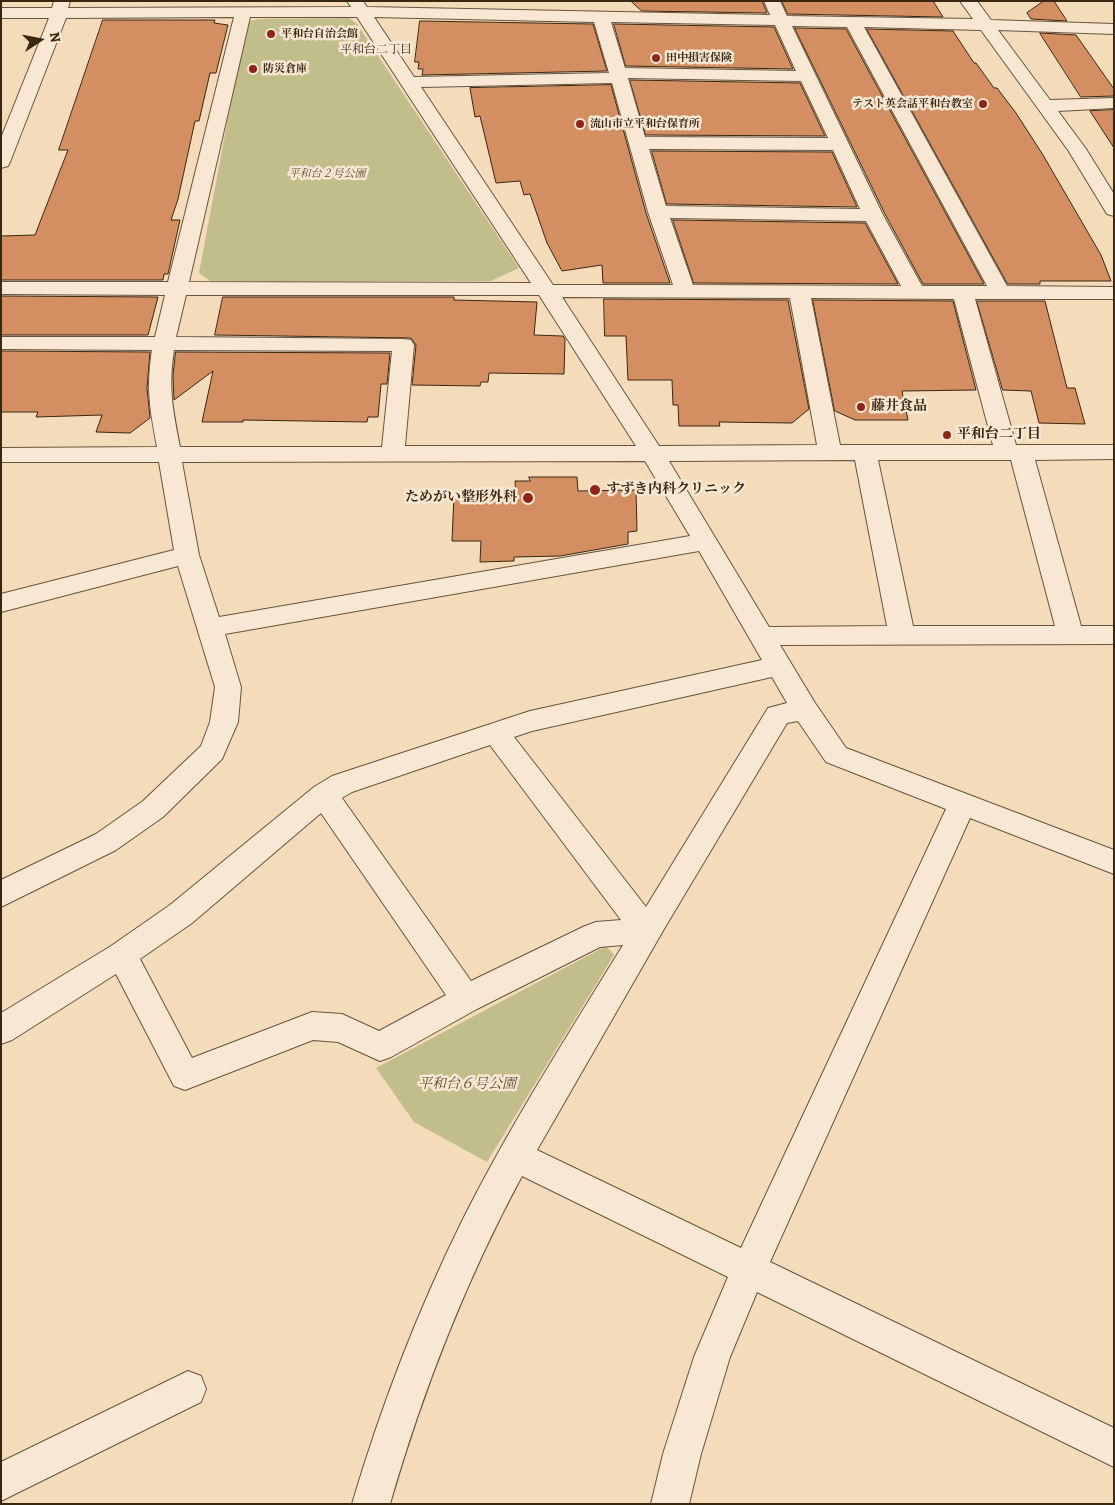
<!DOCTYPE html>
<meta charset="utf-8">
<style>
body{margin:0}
#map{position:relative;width:1115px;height:1505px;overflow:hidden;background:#f4dcbb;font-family:Alegreya,serif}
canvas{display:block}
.frame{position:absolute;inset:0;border:2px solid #3a2710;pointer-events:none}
.north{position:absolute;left:15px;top:15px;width:50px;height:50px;-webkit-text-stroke:4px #f8e8d3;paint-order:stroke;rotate:79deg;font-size:14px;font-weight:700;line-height:20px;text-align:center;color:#3a2710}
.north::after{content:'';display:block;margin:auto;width:18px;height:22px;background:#3a2710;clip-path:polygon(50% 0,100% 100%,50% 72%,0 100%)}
</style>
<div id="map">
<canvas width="1115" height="1505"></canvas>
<div class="frame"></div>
<div class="north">N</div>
</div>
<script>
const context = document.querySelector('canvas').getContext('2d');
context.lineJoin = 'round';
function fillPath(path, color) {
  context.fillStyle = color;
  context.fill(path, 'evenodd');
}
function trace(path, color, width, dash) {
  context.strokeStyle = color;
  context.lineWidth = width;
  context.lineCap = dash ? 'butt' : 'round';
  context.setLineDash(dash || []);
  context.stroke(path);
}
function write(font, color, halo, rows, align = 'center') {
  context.font = font + ' Alegreya,"Noto Serif JP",serif';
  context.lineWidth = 5;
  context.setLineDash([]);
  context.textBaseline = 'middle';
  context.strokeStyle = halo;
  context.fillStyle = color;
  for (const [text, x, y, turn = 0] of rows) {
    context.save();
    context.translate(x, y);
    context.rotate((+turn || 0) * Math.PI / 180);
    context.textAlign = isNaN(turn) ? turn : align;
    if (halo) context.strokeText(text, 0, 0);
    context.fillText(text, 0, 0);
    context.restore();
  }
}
const green = new Path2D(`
 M 349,18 L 357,24 L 519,268 L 491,281 L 210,281 L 199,273 L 246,22 L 259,19 Z
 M 606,946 L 614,955 L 487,1162 L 414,1122 L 376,1068 Z`);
const building = new Path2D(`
 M 631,1 L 762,1 L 767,13 L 642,11 Z
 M 782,1 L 933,1 L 943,17 L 788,14 Z
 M 1044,1 L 1054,1 L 1067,21 L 1031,19 L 1027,13 Z
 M 103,20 L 215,20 L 214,23 L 228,25 L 216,73 L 210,73 L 199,121 L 195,121 L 178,199 L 171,220 L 180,220 L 168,274 L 164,274 L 163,280 L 1,280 L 1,236 L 35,235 L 68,150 L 59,150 Z
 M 420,21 L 593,24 L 607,71 L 422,75 L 423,69 L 418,69 L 419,62 L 415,62 Z
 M 614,24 L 774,27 L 793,69 L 626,66 Z
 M 795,28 L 846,29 L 984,284 L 923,284 L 885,214 Z
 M 867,29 L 953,31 L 974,63 L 976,63 L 994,88 L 997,88 L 1016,113 L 1043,155 L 1101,255 L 1111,281 L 1040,281 L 1040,284 L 1008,284 Z
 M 1040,33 L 1076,35 L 1114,89 L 1114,96 L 1081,97 Z
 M 630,80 L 800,83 L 825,136 L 646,135 Z
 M 611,85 L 646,213 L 670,283 L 603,283 L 602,265 L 562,271 L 547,243 L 530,194 L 524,195 L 520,181 L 496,183 L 480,116 L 475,117 L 470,88 Z
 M 1114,110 L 1114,148 L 1090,111 Z
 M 652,151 L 832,152 L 857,207 L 667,204 Z
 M 673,220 L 865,223 L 898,284 L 694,283 Z
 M 1,296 L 158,297 L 148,335 L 1,335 Z
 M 223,297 L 454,297 L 454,300 L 537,302 L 534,335 L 563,336 L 565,339 L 564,374 L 489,373 L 488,382 L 481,382 L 480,386 L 412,385 L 416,345 L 411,338 L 215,335 Z
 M 604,299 L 788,300 L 809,409 L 792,423 L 719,422 L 720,426 L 679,426 L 678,405 L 673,405 L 672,380 L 628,380 L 626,336 L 605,336 Z
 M 813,300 L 953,301 L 976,390 L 902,391 L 908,420 L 855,420 L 835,411 Z
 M 977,301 L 1045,301 L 1067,388 L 1075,388 L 1085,424 L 1039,423 L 1031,391 L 1003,390 Z
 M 1,351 L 150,352 L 147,388 L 150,418 L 130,433 L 96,432 L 102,415 L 36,417 L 38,412 L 1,412 Z
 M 176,352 L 390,353 L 387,384 L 381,384 L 378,417 L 368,417 L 367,422 L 243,420 L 243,422 L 202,422 L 213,371 L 174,400 L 173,376 Z
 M 529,477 L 577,477 L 578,491 L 636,490 L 637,531 L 628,532 L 628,544 L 560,556 L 514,557 L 514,561 L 480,562 L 481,541 L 452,541 L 454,494 L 516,494 L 515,481 L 530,481 Z`);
const minor = new Path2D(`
 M 54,1 L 70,1 L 68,8 L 351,7 L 347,1 L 363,1 L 367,7 L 770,15 L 764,1 L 780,1 L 787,16 L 973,19 L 960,1 L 977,1 L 991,20 L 1114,24 L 1114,34 L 998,30 L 1050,100 L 1114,98 L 1114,108 L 1058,111 L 1086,149 L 1114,194 L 1114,216 L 1107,214 L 1068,150 L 981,30 L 864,27 L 1007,286 L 1114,287 L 1114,299 L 975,299 L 1016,445 L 1114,445 L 1114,459 L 1035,460 L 1081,626 L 1114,626 L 1114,644 L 780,645 L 815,703 L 846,748 L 1114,850 L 1114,874 L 970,818 L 770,1262 L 1114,1428 L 1114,1467 L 757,1292 L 730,1357 L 701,1454 L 689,1504 L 651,1504 L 663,1454 L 694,1357 L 728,1277 L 522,1176 C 466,1280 423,1390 390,1504 L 352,1504 C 381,1406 418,1310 463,1219 C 510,1125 568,1035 623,945 L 600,947 L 477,1009 L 391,1057 L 380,1061 L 338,1042 L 313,1040 L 185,1090 L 174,1086 L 116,974 L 12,1040 L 1,1044 L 1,1013 L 111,946 L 170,905 L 314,787 L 332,776 L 530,711 L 762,660 L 699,551 L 225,634 L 241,687 L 238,722 L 222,759 L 163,817 L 116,850 L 1,907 L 1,880 L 96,834 L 143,801 L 201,746 L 210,722 L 215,687 L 178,566 L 1,612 L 1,594 L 174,550 L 159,462 L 1,462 L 1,448 L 157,447 C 150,409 146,389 152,350 L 1,349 L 1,337 L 155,337 L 165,295 L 1,294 L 1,282 L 168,282 L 234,17 L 66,18 L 10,162 L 8,166 L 1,168 L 1,138 L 49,18 L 1,18 L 1,8 L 52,8 ZM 250,17 L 357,17 L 531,283 L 189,282 ZM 374,17 L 594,22 L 609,73 L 414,77 ZM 611,22 L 775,25 L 796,71 L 625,68 ZM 792,26 L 847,27 L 987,286 L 922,286 L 883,215 ZM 628,78 L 801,81 L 828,138 L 645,137 ZM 612,83 L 648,212 L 673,285 L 553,285 L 421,87 ZM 649,149 L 833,150 L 860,209 L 666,206 ZM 670,218 L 866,221 L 901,286 L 693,285 ZM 186,295 L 539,295 L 636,446 L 405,446 L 414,345 L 411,340 L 403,339 L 176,337 ZM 562,297 L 790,298 L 817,445 L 659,446 ZM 811,298 L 954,299 L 993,445 L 840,445 ZM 174,350 L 392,351 L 382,447 L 180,447 C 173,410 168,389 174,350 ZM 855,460 L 887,626 L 769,627 L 669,461 ZM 878,460 L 1011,460 L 1055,626 L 913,626 ZM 645,461 L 690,536 L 219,617 L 199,555 L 182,462 ZM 772,677 L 787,703 L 768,708 L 646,907 L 514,737 L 532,731 ZM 798,721 L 826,762 L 946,809 L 741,1248 L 537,1150 L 664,929 L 787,723 ZM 490,745 L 621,920 L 596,922 L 585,926 L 471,981 L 342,798 L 352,792 ZM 321,813 L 446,995 L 379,1031 L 342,1014 L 312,1012 L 192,1058 L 140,959 L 192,923 Z
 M 188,1371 L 201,1376 L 206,1389 L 201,1402 L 1,1501 L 1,1462 Z`);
const markers = [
 [271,34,5,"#8f2418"],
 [656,58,5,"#8f2418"],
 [253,69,5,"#8f2418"],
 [983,104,5,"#8f2418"],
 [580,124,5,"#8f2418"],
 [861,407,5,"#8f2418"],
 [947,435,5,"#8f2418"],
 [595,490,6,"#8f2418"],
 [528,498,6,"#8f2418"]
];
const farPoinames = [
 ["平和台自治会館",281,34],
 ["田中損害保険",666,58],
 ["防災倉庫",263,69],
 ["テスト英会話平和台教室",973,104,"right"],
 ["流山市立平和台保育所",590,124]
];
const farParknames = [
 ["平和台２号公園",327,174]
];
const farNeighbourhoodnames = [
 ["平和台二丁目",376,50]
];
const poiNames = [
 ["藤井食品",871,407],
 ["平和台二丁目",957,435],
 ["すずき内科クリニック",606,490],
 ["ためがい整形外科",517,498,"right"]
];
const parkNames = [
 ["平和台６号公園",467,1085]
];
fillPath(green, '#c2be8b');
fillPath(building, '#d38e62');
trace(building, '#3a2710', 1);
trace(minor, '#68543b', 2);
fillPath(minor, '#f8e8d3');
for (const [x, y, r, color] of markers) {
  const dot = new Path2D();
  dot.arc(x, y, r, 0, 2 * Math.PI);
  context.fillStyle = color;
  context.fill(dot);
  trace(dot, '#f8e8d3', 2);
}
write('bold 11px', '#3a2710', '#f8e8d3', farPoinames, 'left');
write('italic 11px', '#5c4d2f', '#f8e8d3', farParknames);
write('12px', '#3a2710', '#f8e8d3', farNeighbourhoodnames);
write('bold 14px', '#3a2710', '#f8e8d3', poiNames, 'left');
write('italic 14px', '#5c4d2f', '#f8e8d3', parkNames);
</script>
